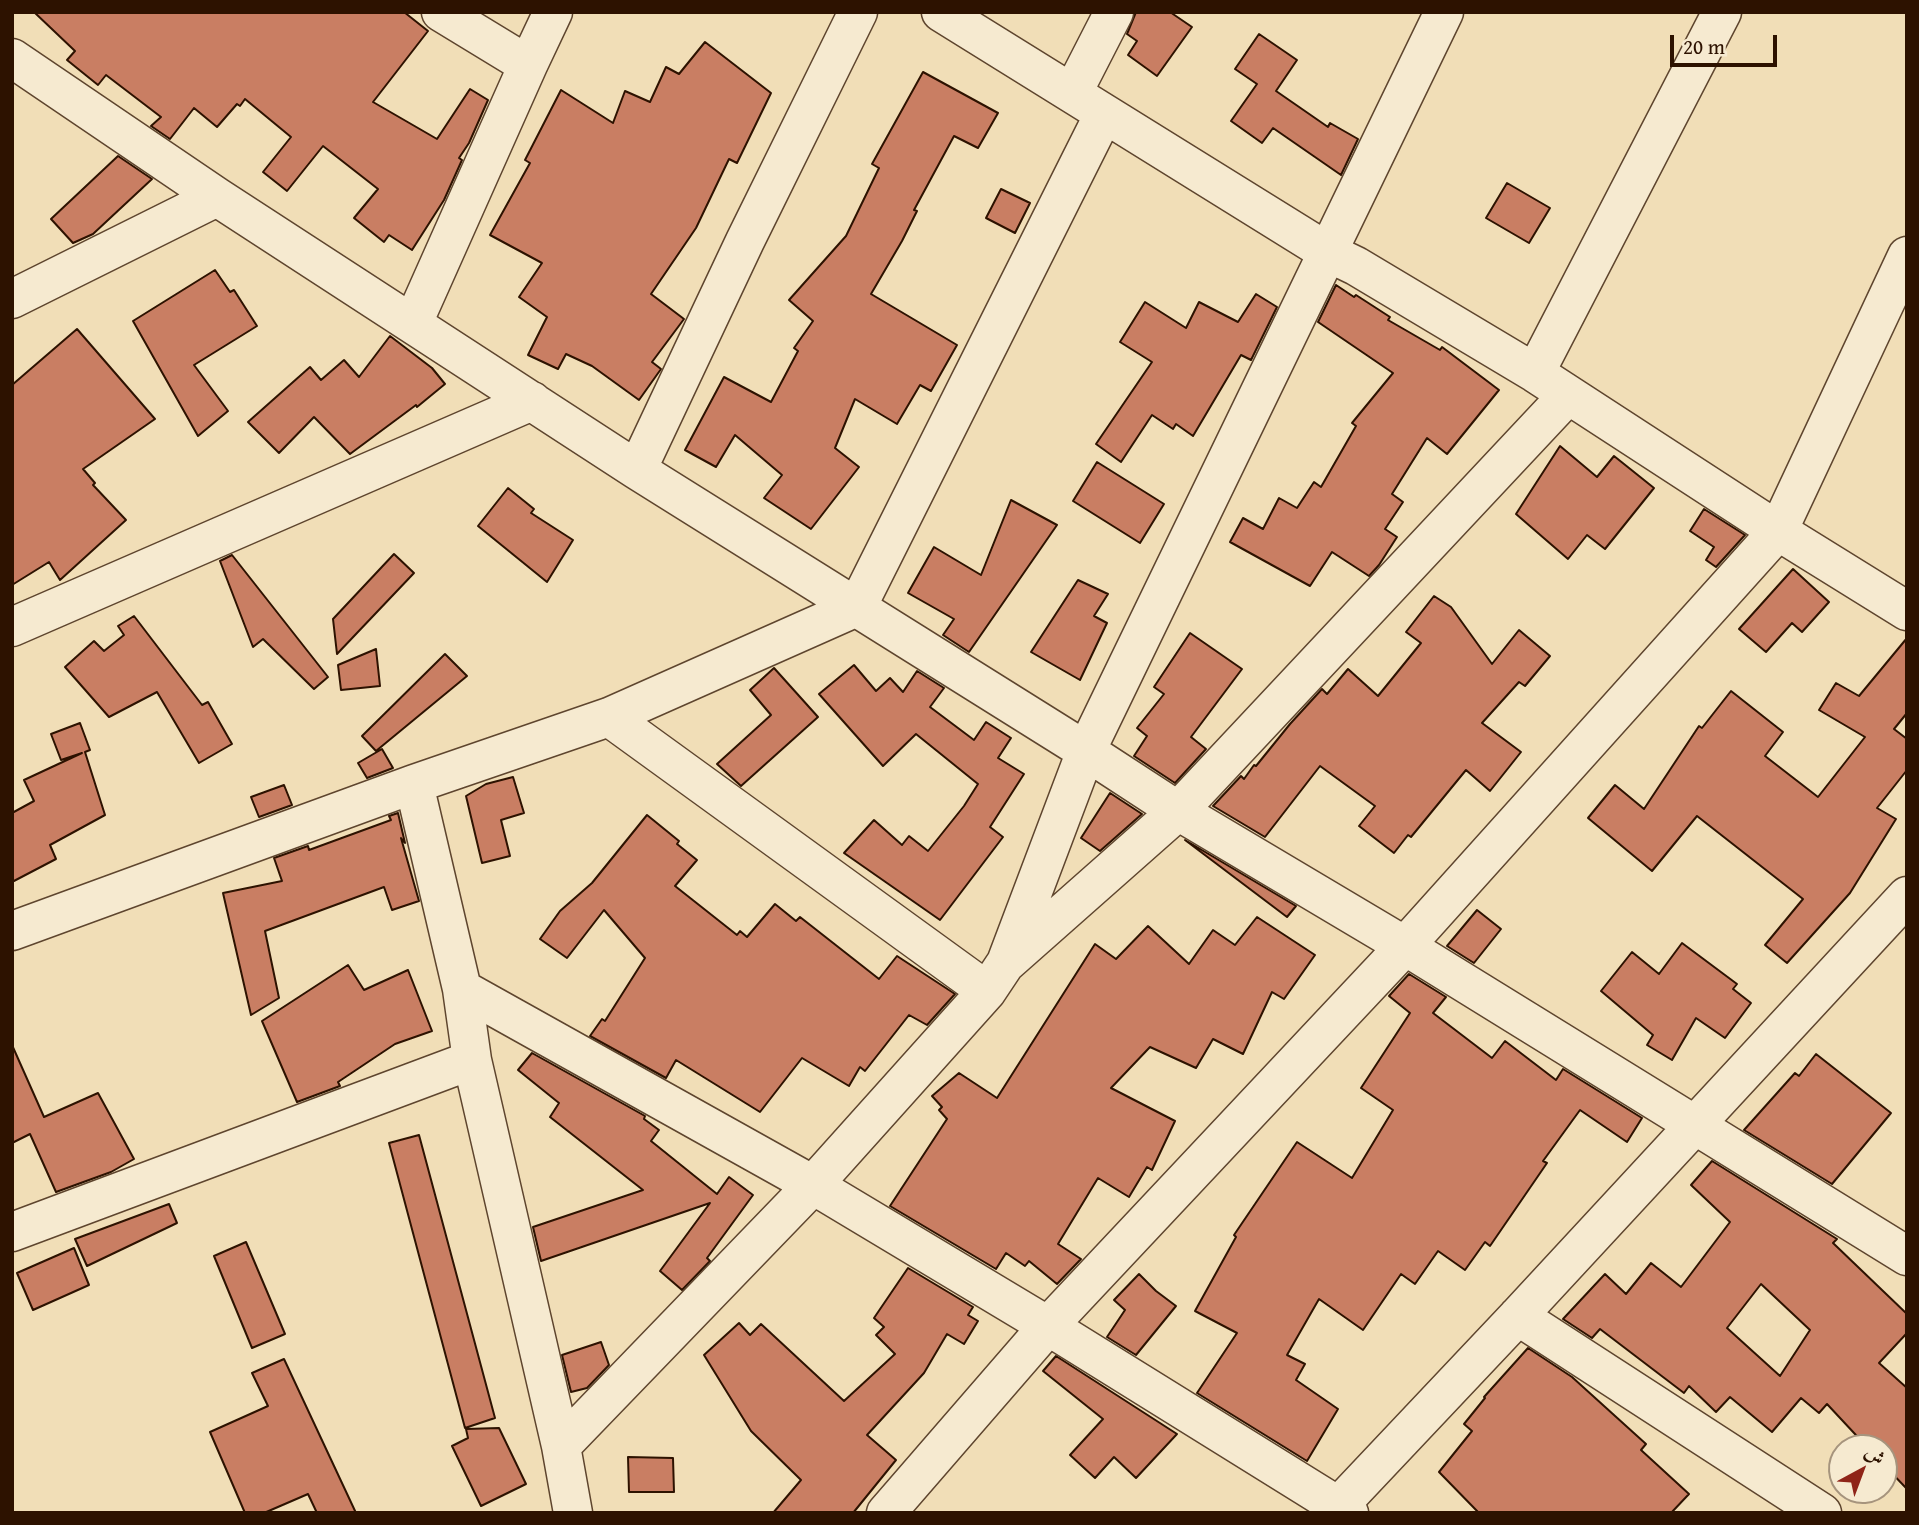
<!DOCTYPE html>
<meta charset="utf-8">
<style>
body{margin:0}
#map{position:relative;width:1919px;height:1525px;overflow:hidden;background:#f1deb7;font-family:"Gentium Book Plus",Amiri,serif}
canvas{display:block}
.frame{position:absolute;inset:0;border:14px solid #2d1200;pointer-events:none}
.north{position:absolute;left:1828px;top:1434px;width:70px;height:70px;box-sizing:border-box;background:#f6ead0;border:2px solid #a6947d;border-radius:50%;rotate:41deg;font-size:19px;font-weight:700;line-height:28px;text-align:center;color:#2d1200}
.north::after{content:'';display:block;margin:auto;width:24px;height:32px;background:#8f2418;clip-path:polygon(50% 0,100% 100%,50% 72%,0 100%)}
.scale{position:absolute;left:1670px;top:35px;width:107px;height:32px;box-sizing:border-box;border:4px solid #2d1200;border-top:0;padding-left:9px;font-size:21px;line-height:24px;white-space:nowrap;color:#2d1200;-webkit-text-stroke:5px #f6ead0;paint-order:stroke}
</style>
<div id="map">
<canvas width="1919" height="1525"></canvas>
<div class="frame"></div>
<div class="north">ش</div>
<div class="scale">20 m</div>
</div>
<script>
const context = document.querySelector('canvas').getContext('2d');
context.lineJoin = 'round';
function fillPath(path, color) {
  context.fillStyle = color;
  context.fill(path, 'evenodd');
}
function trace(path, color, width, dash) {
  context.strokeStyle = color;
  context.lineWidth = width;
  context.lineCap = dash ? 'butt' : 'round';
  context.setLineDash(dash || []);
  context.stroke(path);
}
const building = new Path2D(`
 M 34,12 L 404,12 L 428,31 L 373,102 L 437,139 L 470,89 L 488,100 L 469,143 L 459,158 L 462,160 L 444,200 L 412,250 L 389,235 L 384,242 L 354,218 L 378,189 L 323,146 L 287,191 L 263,172 L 291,137 L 245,99 L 240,106 L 237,104 L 217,127 L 194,108 L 170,139 L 151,126 L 161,117 L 106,75 L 98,85 L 67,60 L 75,51 Z
 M 1136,12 L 1170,12 L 1192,27 L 1157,76 L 1128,55 L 1137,41 L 1127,34 Z
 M 1259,34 L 1297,60 L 1276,91 L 1328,127 L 1330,123 L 1358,139 L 1341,175 L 1273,128 L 1262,143 L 1231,121 L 1257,84 L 1235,69 Z
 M 705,42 L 771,93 L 737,163 L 729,159 L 696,228 L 651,294 L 684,319 L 652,362 L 661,369 L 639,400 L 592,366 L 566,354 L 558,369 L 528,355 L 547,317 L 519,297 L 542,263 L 490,235 L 530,163 L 525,160 L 561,90 L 613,123 L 625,91 L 650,102 L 666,67 L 679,74 Z
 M 923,72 L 998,113 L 978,148 L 954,136 L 914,210 L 917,211 L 902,241 L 871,294 L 957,345 L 931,391 L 920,385 L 897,424 L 855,399 L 835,448 L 859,467 L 811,529 L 764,498 L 782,475 L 735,435 L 716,467 L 685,450 L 724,377 L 771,402 L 798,351 L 794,348 L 813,321 L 789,300 L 846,236 L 879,168 L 872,164 Z
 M 118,156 L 152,179 L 93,234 L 73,243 L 51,219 Z
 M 1507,183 L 1550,208 L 1529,243 L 1486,218 Z
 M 1001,189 L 1030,203 L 1015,233 L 986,218 Z
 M 215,270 L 230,292 L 234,290 L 257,326 L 194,365 L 228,411 L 198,436 L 133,321 Z
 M 1336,285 L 1354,297 L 1356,295 L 1390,317 L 1388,320 L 1440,350 L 1442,347 L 1499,390 L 1447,454 L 1427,438 L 1392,494 L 1403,502 L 1385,529 L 1397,537 L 1379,565 L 1369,576 L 1332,552 L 1310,586 L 1230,542 L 1243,518 L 1263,529 L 1279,498 L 1297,508 L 1314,482 L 1321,487 L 1356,426 L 1352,423 L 1393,373 L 1318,322 Z
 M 1256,294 L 1277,307 L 1251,360 L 1241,355 L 1193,436 L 1176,424 L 1173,429 L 1152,415 L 1121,462 L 1096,444 L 1152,362 L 1120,342 L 1145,302 L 1186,328 L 1199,302 L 1238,322 Z
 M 77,329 L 155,419 L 83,469 L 95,483 L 93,485 L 126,520 L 60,580 L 49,562 L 12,585 L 12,385 Z
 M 390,336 L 432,368 L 445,384 L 417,407 L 416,405 L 350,454 L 314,417 L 279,453 L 248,422 L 310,367 L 321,380 L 344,360 L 359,377 Z
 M 1560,446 L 1597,477 L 1614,456 L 1654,488 L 1605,549 L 1587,535 L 1568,559 L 1516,514 Z
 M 1097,462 L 1164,504 L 1140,543 L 1073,501 Z
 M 508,488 L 534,509 L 531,513 L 573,540 L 547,582 L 478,526 Z
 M 1011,500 L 1057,525 L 969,652 L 943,635 L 954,619 L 908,593 L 934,547 L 981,575 Z
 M 1704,509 L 1745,535 L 1716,567 L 1706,560 L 1714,547 L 1690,531 Z
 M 394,554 L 414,573 L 337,654 L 333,619 Z
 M 232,555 L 328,677 L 314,689 L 263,639 L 253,647 L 220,561 Z
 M 1793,569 L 1829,602 L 1802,632 L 1792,623 L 1766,652 L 1739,629 Z
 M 1078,580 L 1108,594 L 1094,616 L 1107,623 L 1080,680 L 1031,652 Z
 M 1434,596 L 1451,607 L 1492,664 L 1519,630 L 1550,656 L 1525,686 L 1519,682 L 1482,723 L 1521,752 L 1490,791 L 1466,770 L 1411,837 L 1408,835 L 1394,853 L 1359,826 L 1375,806 L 1320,766 L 1265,837 L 1213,806 L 1241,776 L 1244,779 L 1254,765 L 1256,766 L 1290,724 L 1322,689 L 1327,694 L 1348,669 L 1378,696 L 1421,643 L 1406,632 Z
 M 134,616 L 202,705 L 208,702 L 232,744 L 199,763 L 157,692 L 109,717 L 65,667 L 94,641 L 104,651 L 124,635 L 118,626 Z
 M 1190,633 L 1242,669 L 1191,737 L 1206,749 L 1175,783 L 1134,756 L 1147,736 L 1137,728 L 1164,694 L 1154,687 Z
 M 1907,638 L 1907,713 L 1894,729 L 1907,739 L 1907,770 L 1877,808 L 1896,819 L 1850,893 L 1787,963 L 1765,945 L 1803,899 L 1697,816 L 1652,871 L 1588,818 L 1615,785 L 1644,809 L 1699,726 L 1702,728 L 1731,691 L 1783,732 L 1765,756 L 1818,797 L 1865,737 L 1819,710 L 1836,683 L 1859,696 Z
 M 376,649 L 380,686 L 341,690 L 338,665 Z
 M 445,654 L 467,676 L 376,751 L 362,736 Z
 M 854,665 L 876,691 L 890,678 L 903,692 L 917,671 L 944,688 L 930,707 L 974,740 L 986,722 L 1011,738 L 998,758 L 1024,774 L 990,827 L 1003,837 L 940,920 L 844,853 L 874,820 L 902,845 L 909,836 L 928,851 L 964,806 L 978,784 L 916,734 L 883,766 L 819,694 Z
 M 774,668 L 818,717 L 741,786 L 717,764 L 771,715 L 750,690 Z
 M 80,723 L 90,750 L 85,752 L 105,815 L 50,845 L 56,859 L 12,882 L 12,813 L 34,801 L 24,780 L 82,753 L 61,760 L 51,734 Z
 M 382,749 L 393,768 L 367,778 L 358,763 Z
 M 513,777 L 524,813 L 501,820 L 510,856 L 482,863 L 466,796 L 486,784 Z
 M 284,785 L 292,805 L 259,817 L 251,797 Z
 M 1110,793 L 1142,814 L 1100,851 L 1081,838 Z
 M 398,813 L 405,843 L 401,838 L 419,901 L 392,910 L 384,887 L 265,931 L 279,998 L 251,1015 L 223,893 L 282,881 L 274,858 L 308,846 L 309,850 L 391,820 L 389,816 Z
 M 647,815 L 679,841 L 677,844 L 697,860 L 675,886 L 737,935 L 740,931 L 747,937 L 775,904 L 796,921 L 800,917 L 879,979 L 897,956 L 955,994 L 927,1025 L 909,1015 L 865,1071 L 860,1067 L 849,1086 L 802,1058 L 760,1112 L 676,1060 L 666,1078 L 590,1036 L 602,1019 L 605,1021 L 645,958 L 604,910 L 567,958 L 540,939 L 560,911 L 592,883 Z
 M 1185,840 L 1296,906 L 1287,917 Z
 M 1477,910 L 1501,929 L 1474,963 L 1447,946 Z
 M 1257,917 L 1315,955 L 1284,999 L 1272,992 L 1243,1054 L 1213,1039 L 1196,1068 L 1150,1047 L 1111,1088 L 1175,1121 L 1152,1170 L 1147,1167 L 1129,1197 L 1098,1178 L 1058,1244 L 1081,1259 L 1057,1284 L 1029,1261 L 1025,1266 L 1006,1253 L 996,1269 L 890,1206 L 947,1119 L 939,1110 L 942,1107 L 932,1096 L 959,1073 L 997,1098 L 1095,944 L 1116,959 L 1148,926 L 1189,964 L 1213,930 L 1235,945 Z
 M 1682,943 L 1737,984 L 1733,989 L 1751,1003 L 1725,1038 L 1696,1018 L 1672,1060 L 1647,1045 L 1653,1035 L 1601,991 L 1632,952 L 1659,974 Z
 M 348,965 L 364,990 L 408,970 L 432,1031 L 395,1044 L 338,1082 L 340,1086 L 297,1102 L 262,1021 Z
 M 1409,974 L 1446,997 L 1433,1013 L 1492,1058 L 1505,1041 L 1556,1080 L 1563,1069 L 1642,1118 L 1627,1142 L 1580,1110 L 1543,1161 L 1547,1163 L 1490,1246 L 1485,1242 L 1465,1270 L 1438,1251 L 1415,1284 L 1401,1274 L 1363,1330 L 1319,1299 L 1287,1355 L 1305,1364 L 1296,1380 L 1338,1409 L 1307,1461 L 1197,1393 L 1237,1333 L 1195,1311 L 1236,1237 L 1234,1235 L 1297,1142 L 1352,1178 L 1393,1110 L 1361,1088 L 1410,1013 L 1389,996 Z
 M 12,1045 L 44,1117 L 98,1093 L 134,1159 L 111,1172 L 56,1192 L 30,1134 L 12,1143 Z
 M 532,1053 L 645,1116 L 644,1119 L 659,1130 L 651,1141 L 717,1194 L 729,1177 L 753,1195 L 707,1258 L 710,1261 L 682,1290 L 660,1271 L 710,1203 L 541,1261 L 533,1227 L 643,1190 L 550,1117 L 559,1103 L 518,1070 Z
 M 1816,1054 L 1891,1113 L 1832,1184 L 1744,1130 L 1795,1073 L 1799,1076 Z
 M 419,1135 L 495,1418 L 465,1428 L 389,1143 Z
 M 1712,1161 L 1837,1239 L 1833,1243 L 1907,1314 L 1907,1333 L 1879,1363 L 1907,1388 L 1907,1489 L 1884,1465 L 1884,1448 L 1868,1448 L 1827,1404 L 1819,1413 L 1801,1398 L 1772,1432 L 1730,1397 L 1716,1412 L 1689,1386 L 1684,1393 L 1600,1329 L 1592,1338 L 1563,1319 L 1605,1274 L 1626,1294 L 1651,1263 L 1681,1287 L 1730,1222 L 1691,1185 ZM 1761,1284 L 1810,1330 L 1780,1376 L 1727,1328 Z
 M 169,1204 L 177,1223 L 87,1266 L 75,1239 Z
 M 246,1242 L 285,1334 L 252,1348 L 214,1256 Z
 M 74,1248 L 89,1285 L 33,1310 L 17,1273 Z
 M 908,1268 L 973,1307 L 968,1315 L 978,1321 L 964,1344 L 947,1334 L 924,1373 L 867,1435 L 896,1460 L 853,1513 L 773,1513 L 801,1480 L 751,1431 L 704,1355 L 739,1323 L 750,1335 L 761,1324 L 844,1401 L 895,1354 L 876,1335 L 884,1327 L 874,1318 Z
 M 1139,1274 L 1156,1291 L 1176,1306 L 1136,1355 L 1107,1337 L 1125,1310 L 1114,1300 Z
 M 601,1342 L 609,1365 L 587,1388 L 571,1392 L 562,1355 Z
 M 1528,1348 L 1572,1377 L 1646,1444 L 1641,1450 L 1689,1494 L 1671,1513 L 1479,1513 L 1439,1472 L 1472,1431 L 1464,1424 L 1485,1398 L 1484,1397 Z
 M 1056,1356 L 1177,1434 L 1136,1478 L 1114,1457 L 1095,1478 L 1070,1455 L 1103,1419 L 1043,1371 Z
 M 284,1359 L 356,1513 L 317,1513 L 308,1494 L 264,1513 L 245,1513 L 210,1432 L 268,1406 L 252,1373 Z
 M 499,1428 L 526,1484 L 481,1506 L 452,1446 L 468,1438 L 466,1429 Z
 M 628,1457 L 673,1458 L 674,1492 L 629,1492 Z`);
const minor = new Path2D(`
 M 441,12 L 528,65
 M 941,12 L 1329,253 L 1356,266 L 1535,373 L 1778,531 L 1907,611
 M 12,58 L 217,197 L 637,470 L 1086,751 L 1178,811 L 1405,946 L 1907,1256
 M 1073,92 L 1114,12
 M 12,299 L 217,197
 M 413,323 L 528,65 L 553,12
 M 1535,373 L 1722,12
 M 637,470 L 745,241 L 858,12
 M 12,627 L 532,401
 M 609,717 L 987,991
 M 414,784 L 462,989 L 472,1060 L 561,1446 L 573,1513
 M 12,931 L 414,784 L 609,717 L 857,607 L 1104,114
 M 1007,960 L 1086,751 L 1444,12
 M 462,989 L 813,1185 L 1048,1326 L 1349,1513
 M 12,1232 L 472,1060
 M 1518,1316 L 1822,1513
 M 561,1446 L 813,1185 L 987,991 L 1005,964 L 1178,811 L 1568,395
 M 886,1513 L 1048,1326 L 1405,946 L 1778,531 L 1907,256
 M 1332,1513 L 1518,1316 L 1907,896`);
fillPath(building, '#c97e63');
trace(building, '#2d1200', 2);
trace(minor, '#5e452e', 41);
trace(minor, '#f6ead0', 38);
</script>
